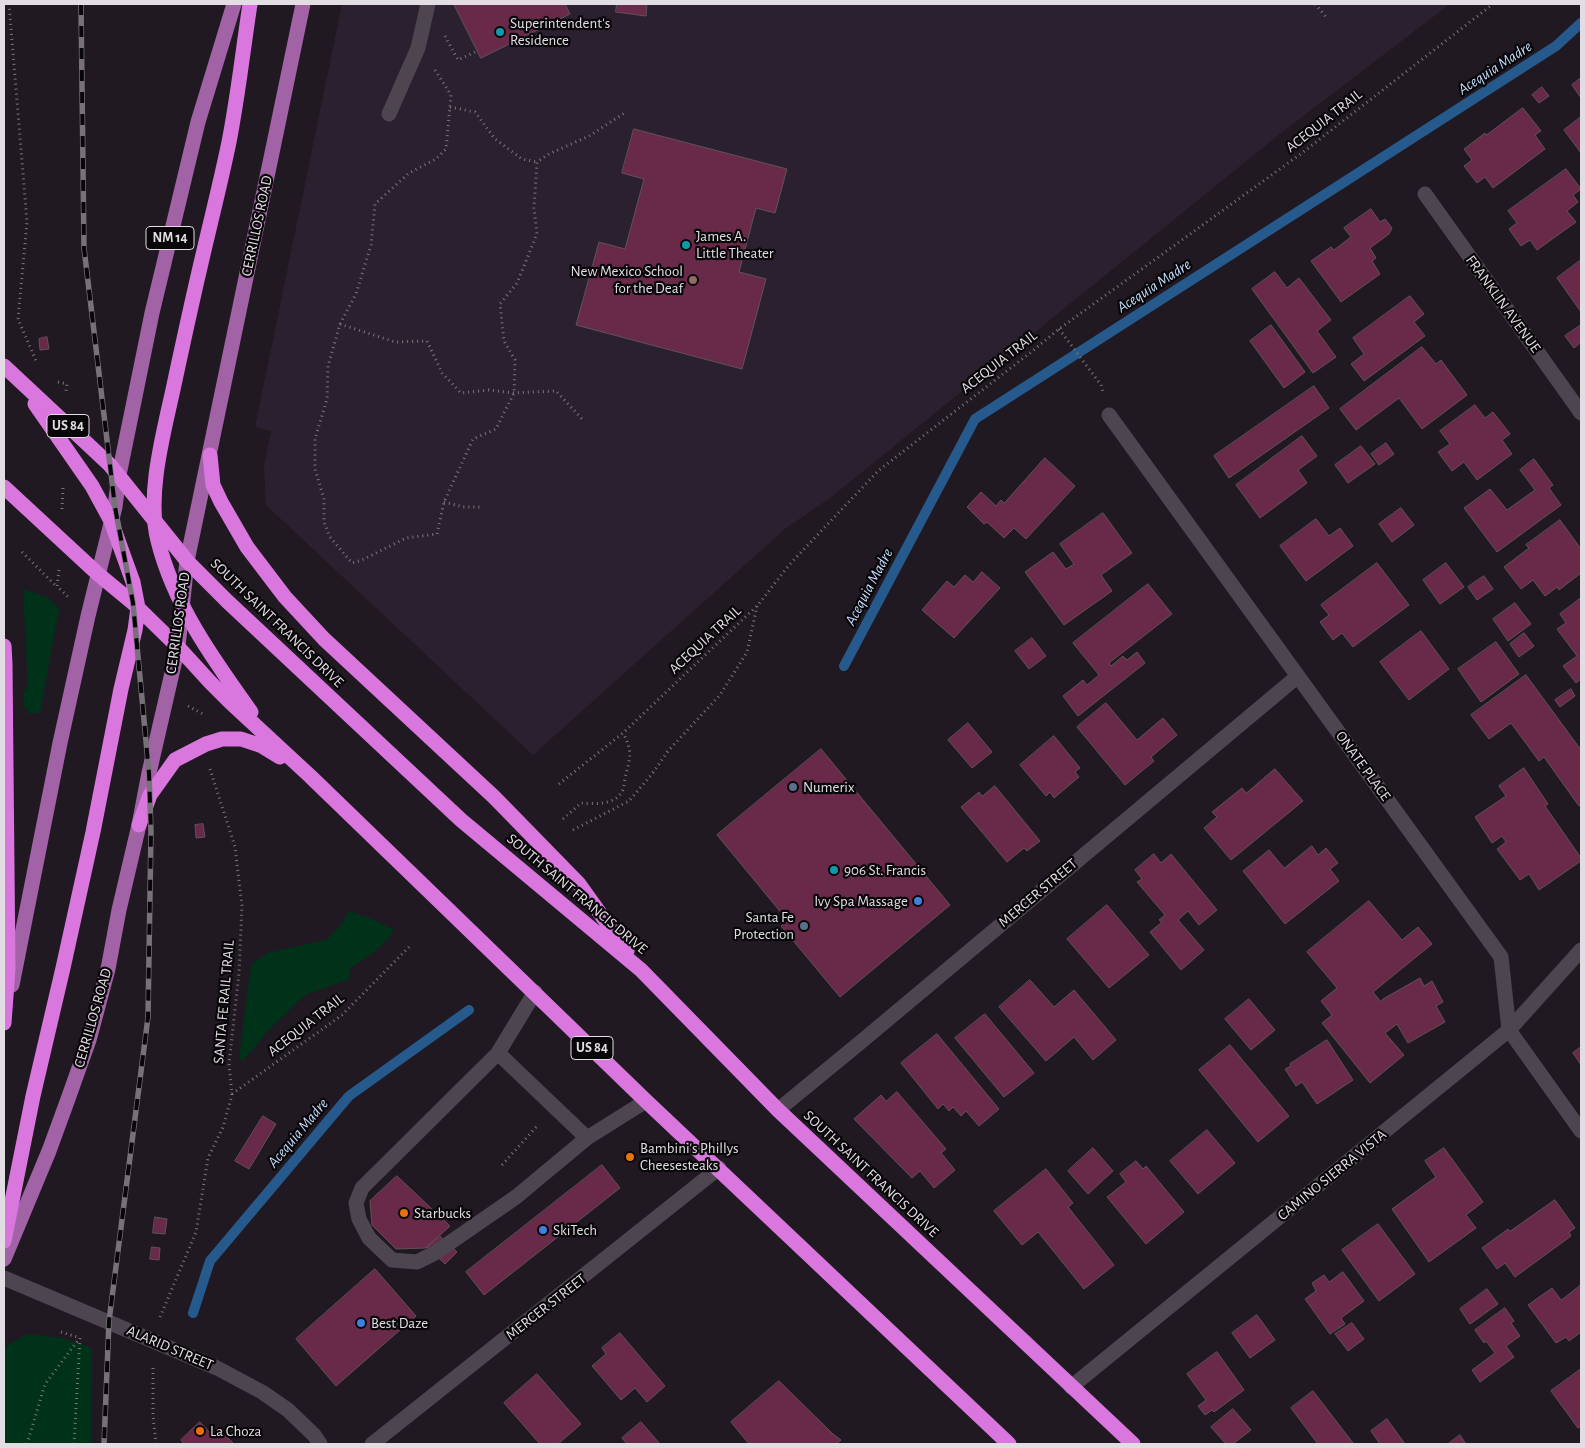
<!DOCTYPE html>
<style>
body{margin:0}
#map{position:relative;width:1585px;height:1448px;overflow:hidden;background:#201922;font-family:"Alegreya Sans",sans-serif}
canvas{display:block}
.frame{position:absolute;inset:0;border:5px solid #e2dde3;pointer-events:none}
</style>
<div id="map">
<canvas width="1585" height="1448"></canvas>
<div class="frame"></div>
</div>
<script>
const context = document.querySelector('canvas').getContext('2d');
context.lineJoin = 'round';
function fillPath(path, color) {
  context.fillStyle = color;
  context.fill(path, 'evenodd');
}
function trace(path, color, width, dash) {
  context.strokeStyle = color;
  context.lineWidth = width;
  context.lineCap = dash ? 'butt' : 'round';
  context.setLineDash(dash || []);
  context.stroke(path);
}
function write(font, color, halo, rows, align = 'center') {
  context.font = font + ' "Alegreya Sans",sans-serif';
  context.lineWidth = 4.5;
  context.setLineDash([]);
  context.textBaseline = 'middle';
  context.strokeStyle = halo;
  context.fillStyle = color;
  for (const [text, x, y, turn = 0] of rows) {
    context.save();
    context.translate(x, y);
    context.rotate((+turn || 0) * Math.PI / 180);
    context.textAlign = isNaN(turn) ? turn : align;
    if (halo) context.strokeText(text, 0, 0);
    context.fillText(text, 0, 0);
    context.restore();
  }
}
const built = new Path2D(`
 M 342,4 L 1450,4 L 1281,133 L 830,498 L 786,528 L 533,755 L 266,505 L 264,467 L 271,431 L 255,427 Z`);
const green = new Path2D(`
 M 23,589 L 47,597 L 59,609 L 40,713 L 27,713 L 27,707 L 24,709 L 23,691 L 28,688 Z
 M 349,911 L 372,919 L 394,930 C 384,948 365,958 349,969 L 350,979 L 305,995 L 268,1031 L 243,1061 L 239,1058 L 251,965 L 267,953 L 326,940 L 341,925 Z
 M 27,1334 L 62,1338 L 92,1348 L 91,1444 L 4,1444 L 4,1347 Z`);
const stream = new Path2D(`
 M 844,666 L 975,419 L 1556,46 L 1581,23
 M 193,1313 L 210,1261 L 349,1096 L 469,1010`);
const building = new Path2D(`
 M 454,4 L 565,4 L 570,14 L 481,58 Z
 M 617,4 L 647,4 L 646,16 L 616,12 Z
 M 1581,78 L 1581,98 L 1572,85 Z
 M 1542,87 L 1549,96 L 1539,103 L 1532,95 Z
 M 1523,108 L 1541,131 L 1535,135 L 1545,149 L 1493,188 L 1485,177 L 1477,183 L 1464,166 L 1472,160 L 1464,149 L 1485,133 L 1486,135 Z
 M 1581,117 L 1581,153 L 1564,130 Z
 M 634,129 L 787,169 L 775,213 L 756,208 L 739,272 L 766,279 L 742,369 L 576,325 L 599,242 L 625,249 L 644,179 L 622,173 Z
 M 1566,169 L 1581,189 L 1573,195 L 1578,202 L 1567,211 L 1576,222 L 1537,250 L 1530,240 L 1521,246 L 1509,229 L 1517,223 L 1508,211 Z
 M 1371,209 L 1380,222 L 1385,219 L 1392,228 L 1389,234 L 1370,248 L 1376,258 L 1372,261 L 1380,274 L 1341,302 L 1311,261 L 1331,247 L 1334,250 L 1351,237 L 1344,228 Z
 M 1581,260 L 1581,312 L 1557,278 Z
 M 1275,272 L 1287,288 L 1299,278 L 1331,320 L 1317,331 L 1336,357 L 1313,373 L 1252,289 Z
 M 1410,296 L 1424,314 L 1414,322 L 1425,336 L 1364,381 L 1351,364 L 1364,354 L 1353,338 Z
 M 1271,325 L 1305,372 L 1284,388 L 1250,341 Z
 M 1581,325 L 1581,342 L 1574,348 L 1565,336 Z
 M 47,337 L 49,349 L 40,350 L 39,339 Z
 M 1422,347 L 1436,364 L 1441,360 L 1467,395 L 1422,429 L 1399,398 L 1356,430 L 1340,409 Z
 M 1314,386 L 1329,408 L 1229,478 L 1214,456 Z
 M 1475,405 L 1485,418 L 1493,412 L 1510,434 L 1502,440 L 1512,454 L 1477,480 L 1464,462 L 1452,471 L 1438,452 L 1450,444 L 1440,431 Z
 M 1302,436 L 1317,456 L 1298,470 L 1307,483 L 1260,518 L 1236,485 Z
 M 1386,443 L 1394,454 L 1379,465 L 1371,454 Z
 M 1361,446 L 1375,464 L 1348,483 L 1335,465 Z
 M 1045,458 L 1075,486 L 1026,539 L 1014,528 L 1004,538 L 987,522 L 984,524 L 967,507 L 981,492 L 996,506 L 1001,500 L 1004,503 Z
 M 1534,459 L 1553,485 L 1549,488 L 1561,505 L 1497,552 L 1464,508 L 1490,489 L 1507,510 L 1535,490 L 1520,470 Z
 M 1401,508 L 1414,525 L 1392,542 L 1379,524 Z
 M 1103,513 L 1132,553 L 1101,575 L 1112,591 L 1064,625 L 1025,572 L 1053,552 L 1066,569 L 1074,564 L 1060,544 Z
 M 1316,519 L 1329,536 L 1340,528 L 1353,546 L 1306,581 L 1280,546 Z
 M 1560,520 L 1581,549 L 1581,573 L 1559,590 L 1557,587 L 1545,596 L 1533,580 L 1521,589 L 1504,567 L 1529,548 L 1526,545 Z
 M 1377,563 L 1409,605 L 1353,647 L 1342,633 L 1333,640 L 1320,622 L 1329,615 L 1321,605 Z
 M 1446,563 L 1464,587 L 1440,604 L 1423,580 Z
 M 982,572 L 1000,588 L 954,638 L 922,610 L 947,581 L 954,587 L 965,575 L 973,582 Z
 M 1484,576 L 1493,589 L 1477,600 L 1468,587 Z
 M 1148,584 L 1172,614 L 1109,663 L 1111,666 L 1123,656 L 1127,660 L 1137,652 L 1145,663 L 1078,716 L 1063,696 L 1083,680 L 1087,685 L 1099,675 L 1073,643 Z
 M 1581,598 L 1581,679 L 1576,683 L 1563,666 L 1577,656 L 1557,629 L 1566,623 L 1560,614 Z
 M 1515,603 L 1531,624 L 1508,641 L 1493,619 Z
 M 1421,631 L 1449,669 L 1409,700 L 1380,662 Z
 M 1524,633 L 1534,646 L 1519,657 L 1510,644 Z
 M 1032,638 L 1046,656 L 1029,669 L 1015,651 Z
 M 1496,642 L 1519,674 L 1481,702 L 1458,669 Z
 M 1526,675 L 1581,750 L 1581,804 L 1579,806 L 1544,757 L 1539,761 L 1511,723 L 1489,739 L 1471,715 Z
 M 1571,689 L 1575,696 L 1560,707 L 1555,700 Z
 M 1106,703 L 1137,740 L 1163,718 L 1177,735 L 1151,757 L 1154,761 L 1125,785 L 1077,727 Z
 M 968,723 L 992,752 L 972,768 L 948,740 Z
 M 1054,736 L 1080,768 L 1075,772 L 1079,777 L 1054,798 L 1050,792 L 1046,796 L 1020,765 Z
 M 821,749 L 950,905 L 840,997 L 781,926 L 788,921 L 717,835 Z
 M 1524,768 L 1548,804 L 1545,806 L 1581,858 L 1581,861 L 1539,890 L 1529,874 L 1520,880 L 1497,849 L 1506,842 L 1502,836 L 1492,843 L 1475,817 L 1506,796 L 1499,786 Z
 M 1275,769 L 1303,801 L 1231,860 L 1204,828 L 1217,817 L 1212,812 L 1242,788 L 1246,793 Z
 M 995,786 L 1040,841 L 1027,851 L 1024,848 L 1007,862 L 961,807 L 979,792 L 982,796 Z
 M 203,824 L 205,837 L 196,838 L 195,825 Z
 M 1312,846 L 1318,855 L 1326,848 L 1338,863 L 1330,869 L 1339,881 L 1285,924 L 1243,871 L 1269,850 L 1284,868 Z
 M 1154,854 L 1161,863 L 1171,854 L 1217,910 L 1199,925 L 1188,911 L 1178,920 L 1204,950 L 1181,970 L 1150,932 L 1162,922 L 1159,920 L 1165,915 L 1137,882 L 1142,879 L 1135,870 Z
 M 1369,901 L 1402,940 L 1418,927 L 1432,944 L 1373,992 L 1381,1002 L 1383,999 L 1420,978 L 1424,986 L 1432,981 L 1443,1002 L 1436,1006 L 1445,1022 L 1408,1043 L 1397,1024 L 1385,1033 L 1404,1055 L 1370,1083 L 1322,1023 L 1332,1015 L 1321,1001 L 1337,988 L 1307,952 Z
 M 1107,905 L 1149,955 L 1109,988 L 1067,939 Z
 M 1030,980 L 1054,1007 L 1074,990 L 1116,1040 L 1093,1060 L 1074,1037 L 1046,1061 L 999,1007 Z
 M 1249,999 L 1275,1030 L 1251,1050 L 1225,1019 Z
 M 985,1014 L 1034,1073 L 1004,1097 L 955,1038 Z
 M 937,1034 L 999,1109 L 979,1126 L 966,1111 L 961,1116 L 953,1107 L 949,1111 L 943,1104 L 938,1109 L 901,1063 Z
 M 1327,1040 L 1353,1080 L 1317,1104 L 1302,1082 L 1296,1086 L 1285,1069 L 1291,1066 L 1290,1064 Z
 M 1230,1045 L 1289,1116 L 1258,1142 L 1199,1070 Z
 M 1581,1047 L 1581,1065 L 1573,1053 Z
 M 897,1092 L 946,1149 L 941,1153 L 955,1170 L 934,1188 L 920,1171 L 912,1178 L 854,1119 L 881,1095 L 886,1101 Z
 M 263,1116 L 276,1124 L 249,1169 L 235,1161 Z
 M 1207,1130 L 1235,1163 L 1198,1194 L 1170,1161 Z
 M 1093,1148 L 1113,1171 L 1088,1194 L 1068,1171 Z
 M 1444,1148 L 1483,1202 L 1466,1215 L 1476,1228 L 1429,1262 L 1392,1209 L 1436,1177 L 1425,1161 Z
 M 1136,1161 L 1143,1169 L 1146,1166 L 1184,1212 L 1146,1244 L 1107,1197 L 1126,1182 L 1120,1174 Z
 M 602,1165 L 620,1188 L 484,1295 L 466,1272 Z
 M 1046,1169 L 1073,1203 L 1068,1207 L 1114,1265 L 1084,1289 L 1038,1232 L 1022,1245 L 994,1211 Z
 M 397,1176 L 450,1226 L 426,1248 L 396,1249 L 372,1225 L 370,1201 Z
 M 1555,1200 L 1575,1228 L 1569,1232 L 1571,1236 L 1515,1277 L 1505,1263 L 1497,1269 L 1482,1248 L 1508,1229 L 1510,1231 Z
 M 155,1217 L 167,1219 L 165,1234 L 153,1233 Z
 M 1378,1224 L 1415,1274 L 1379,1301 L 1342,1250 Z
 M 440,1236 L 457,1252 L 445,1264 L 427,1247 Z
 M 152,1247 L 160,1248 L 159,1260 L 150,1259 Z
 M 375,1269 L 416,1316 L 336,1386 L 296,1339 Z
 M 1343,1272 L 1364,1301 L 1341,1318 L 1345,1324 L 1330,1334 L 1305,1299 L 1316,1291 L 1312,1283 L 1324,1275 L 1329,1282 Z
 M 1581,1285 L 1581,1332 L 1569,1341 L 1566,1337 L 1556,1343 L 1528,1305 L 1552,1288 L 1561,1300 Z
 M 1487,1289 L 1498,1304 L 1470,1324 L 1460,1309 Z
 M 1505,1308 L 1514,1321 L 1511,1323 L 1520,1336 L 1506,1346 L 1514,1357 L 1480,1382 L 1472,1370 L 1495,1353 L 1486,1341 L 1484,1343 L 1475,1330 Z
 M 1257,1315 L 1275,1340 L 1250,1358 L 1232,1333 Z
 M 1352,1323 L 1364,1339 L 1348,1351 L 1335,1334 Z
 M 620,1333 L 665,1386 L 647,1402 L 635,1388 L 621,1400 L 592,1366 L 606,1354 L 602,1348 Z
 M 1217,1352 L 1244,1390 L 1214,1412 L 1212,1410 L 1205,1415 L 1198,1406 L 1206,1400 L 1187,1374 Z
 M 1581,1369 L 1581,1426 L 1578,1428 L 1551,1391 Z
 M 537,1374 L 581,1424 L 558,1444 L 540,1444 L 504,1403 Z
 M 779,1381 L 833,1434 L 841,1440 L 836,1444 L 749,1444 L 731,1422 Z
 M 1313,1391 L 1353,1443 L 1351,1444 L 1318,1444 L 1291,1408 Z
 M 1233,1409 L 1251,1430 L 1233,1444 L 1226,1444 L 1211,1427 Z
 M 1387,1419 L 1405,1444 L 1380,1444 L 1371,1431 Z
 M 200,1422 L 211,1434 L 217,1427 L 234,1444 L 184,1444 L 181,1440 Z
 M 641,1422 L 660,1444 L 627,1444 L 622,1438 Z
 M 1460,1435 L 1466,1444 L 1448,1444 Z`);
const path = new Path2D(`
 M 9,4 L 27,222 L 18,319 L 37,363
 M 1315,4 L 1327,18
 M 445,36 L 458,60 L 477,51
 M 435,70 L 451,95 L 446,149 L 436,159 L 409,173 L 375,204 L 371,245 L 356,294 L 340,324 L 328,366 L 327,399 L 315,439 L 315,469 L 324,499 L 324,522 L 330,537 L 352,563 L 362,560 L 406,538 L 437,534 L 444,502 L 473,439 L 496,429 L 514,393 L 515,360 L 504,341 L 500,304 L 517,283 L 537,234 L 534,208 L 537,162 L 549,154 L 589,136 L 626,112
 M 450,107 L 475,112 L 495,139 L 522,159 L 537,162
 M 340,324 L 395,342 L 427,341 L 442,373 L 461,393 L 489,390 L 514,393 L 556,391 L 583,420
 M 1059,329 L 1101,385 L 1103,392
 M 58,382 L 67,384 L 66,391
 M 444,502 L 463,507 L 481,507
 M 62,509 L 63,487
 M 22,552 L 56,586
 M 59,570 L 57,586 L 69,598
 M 188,706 L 203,714
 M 559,784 L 623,733 L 758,605 L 789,565 L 878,471 L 1030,353 L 1059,329 L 1302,153 L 1493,4
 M 563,819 L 581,803 C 593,804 614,805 621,793 C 624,790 624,783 625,778 C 630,759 633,751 623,733
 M 573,830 L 629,801 L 652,774 L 668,751 L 720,695 L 747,652 L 757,606
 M 232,1094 L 342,1015 L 410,946
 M 502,1165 L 538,1125
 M 160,1317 L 196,1232 L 208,1158 L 223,1127 L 232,1095 L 229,1064 L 239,973 L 242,906 L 235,847 L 210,769
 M 61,1332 L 80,1338 L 74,1444
 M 153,1368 L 153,1416 L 156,1444
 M 27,1444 L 45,1384 L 79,1339`);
const minor = new Path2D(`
 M 389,114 L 418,48 L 428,4
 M 1425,194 L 1581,413
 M 1109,415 L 1501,957 L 1509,1030 L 1581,1131
 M 535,992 L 498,1053 L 362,1188 L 356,1203 L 359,1219 L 369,1238 L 392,1260 L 417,1262 L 435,1253 L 516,1197 L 587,1138 L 646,1101
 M 498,1053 L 587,1138
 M 778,1110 L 862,1041 L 1298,676
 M 4,1278 L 217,1368 L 262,1392 L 288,1410 L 314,1435 L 320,1444
 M 1071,1387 L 1509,1030 L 1581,950
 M 372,1444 L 719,1168`);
const major = new Path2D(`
 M 12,985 L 60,743 L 88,616 L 115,507 L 119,475 L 152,313 L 198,122 L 234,4
 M 4,1259 L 49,1151 L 68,1099 L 89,1040 L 108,969 L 119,910 L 139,825 L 149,773 L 178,647 L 187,561 L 303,4`);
const highway = new Path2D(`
 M 250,4 C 243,50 238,96 229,142 C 221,181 211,220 202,259 C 192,301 183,343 174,385 C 164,432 146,494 158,541 C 174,605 213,659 251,712
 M 4,366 L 110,465 L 187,561 L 227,601 L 461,820 L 641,970 L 778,1110 L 1133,1444
 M 210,455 L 213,485 L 221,502 L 247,547 L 285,597 L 324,639 L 494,797 L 579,884 L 627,951
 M 4,487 L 98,574 L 133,603 L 178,647 L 210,682 L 230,702 L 310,776 L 646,1101 L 1009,1444
 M 4,646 L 5,664 L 8,969 L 4,1023
 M 139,825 L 150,795 L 175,760 L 206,744 L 222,739 L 241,739 L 262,746 L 280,757
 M 4,1241 L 33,1096 L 63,968 L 93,832 L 121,689 L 135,630 L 138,608 L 133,582 L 111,521 L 92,486 L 35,404`);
const rail = new Path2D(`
 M 81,4 L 84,248 L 115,507 L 133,603 L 149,773 L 151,832 L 148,1017 L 109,1321 L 104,1444`);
const markers = [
 [500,32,5,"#0f9aa8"],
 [686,245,5,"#0f9aa8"],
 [693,280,5,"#8d6e63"],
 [793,787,5,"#5c6f8a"],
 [834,870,5,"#0f9aa8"],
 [918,901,5,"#3f7fe0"],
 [804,926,5,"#5c6f8a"],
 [630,1157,5,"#e8710a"],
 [404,1213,5,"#e8710a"],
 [543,1230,5,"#3f7fe0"],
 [361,1323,5,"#3f7fe0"],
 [200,1431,5,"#e8710a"]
];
const shields = [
 [170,238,48],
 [68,426,42],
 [592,1048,42]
];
const shieldNames = [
 ["NM 14",170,238],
 ["US 84",68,426],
 ["US 84",592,1048]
];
const poiNames = [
 ["Superintendent's",510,23],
 ["Residence",510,40],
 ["James A.",696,236],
 ["Little Theater",696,253],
 ["New Mexico School",683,271,"right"],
 ["for the Deaf",683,288,"right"],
 ["Numerix",803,787],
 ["906 St. Francis",844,870],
 ["Ivy Spa Massage",908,901,"right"],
 ["Santa Fe",794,917,"right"],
 ["Protection",794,934,"right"],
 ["Bambini's Phillys",640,1148],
 ["Cheesesteaks",640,1165],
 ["Starbucks",414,1213],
 ["SkiTech",553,1230],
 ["Best Daze",371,1323],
 ["La Choza",210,1431]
];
const streetNames = [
 ["ACEQUIA TRAIL",1324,121,-38],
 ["CERRILLOS ROAD",257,226,-78],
 ["FRANKLIN AVENUE",1503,304,54],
 ["ACEQUIA TRAIL",999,362,-38],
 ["CERRILLOS ROAD",178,623,-82],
 ["SOUTH SAINT FRANCIS DRIVE",277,623,44],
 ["ACEQUIA TRAIL",705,640,-43],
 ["ONATE PLACE",1363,766,54],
 ["MERCER STREET",1038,893,-40],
 ["SOUTH SAINT FRANCIS DRIVE",577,894,40],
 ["SANTA FE RAIL TRAIL",224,1002,-85],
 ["CERRILLOS ROAD",93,1018,-74],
 ["ACEQUIA TRAIL",306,1025,-38],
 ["SOUTH SAINT FRANCIS DRIVE",871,1174,43],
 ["CAMINO SIERRA VISTA",1332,1175,-39],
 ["MERCER STREET",546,1307,-38],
 ["ALARID STREET",170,1348,23]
];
const waterNames = [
 ["Acequia Madre",1495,68,-33],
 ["Acequia Madre",1154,286,-33],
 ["Acequia Madre",869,587,-62],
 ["Acequia Madre",298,1133,-50]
];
fillPath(built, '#2b202f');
fillPath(green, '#003119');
trace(stream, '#265a8d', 10);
fillPath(building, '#692949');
trace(building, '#605258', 1);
trace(path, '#7c767d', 3, [1, 4]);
trace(minor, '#4d4550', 15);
trace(major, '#a163a5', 15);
trace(highway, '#d977de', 15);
trace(rail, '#777179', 5.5);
trace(rail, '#080609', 4, [11]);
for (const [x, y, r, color] of markers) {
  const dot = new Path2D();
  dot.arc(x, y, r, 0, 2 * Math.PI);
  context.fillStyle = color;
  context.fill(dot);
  trace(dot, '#080609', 2);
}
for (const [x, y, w] of shields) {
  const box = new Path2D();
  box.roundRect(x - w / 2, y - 11.5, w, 23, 4);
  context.fillStyle = '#080609';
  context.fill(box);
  trace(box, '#e2dde3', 1);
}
write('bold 14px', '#e2dde3', null, shieldNames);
write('15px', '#e2dde3', '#080609', poiNames, 'left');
write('15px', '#e2dde3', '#080609', streetNames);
write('italic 16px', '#c1ddfb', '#080609', waterNames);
</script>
